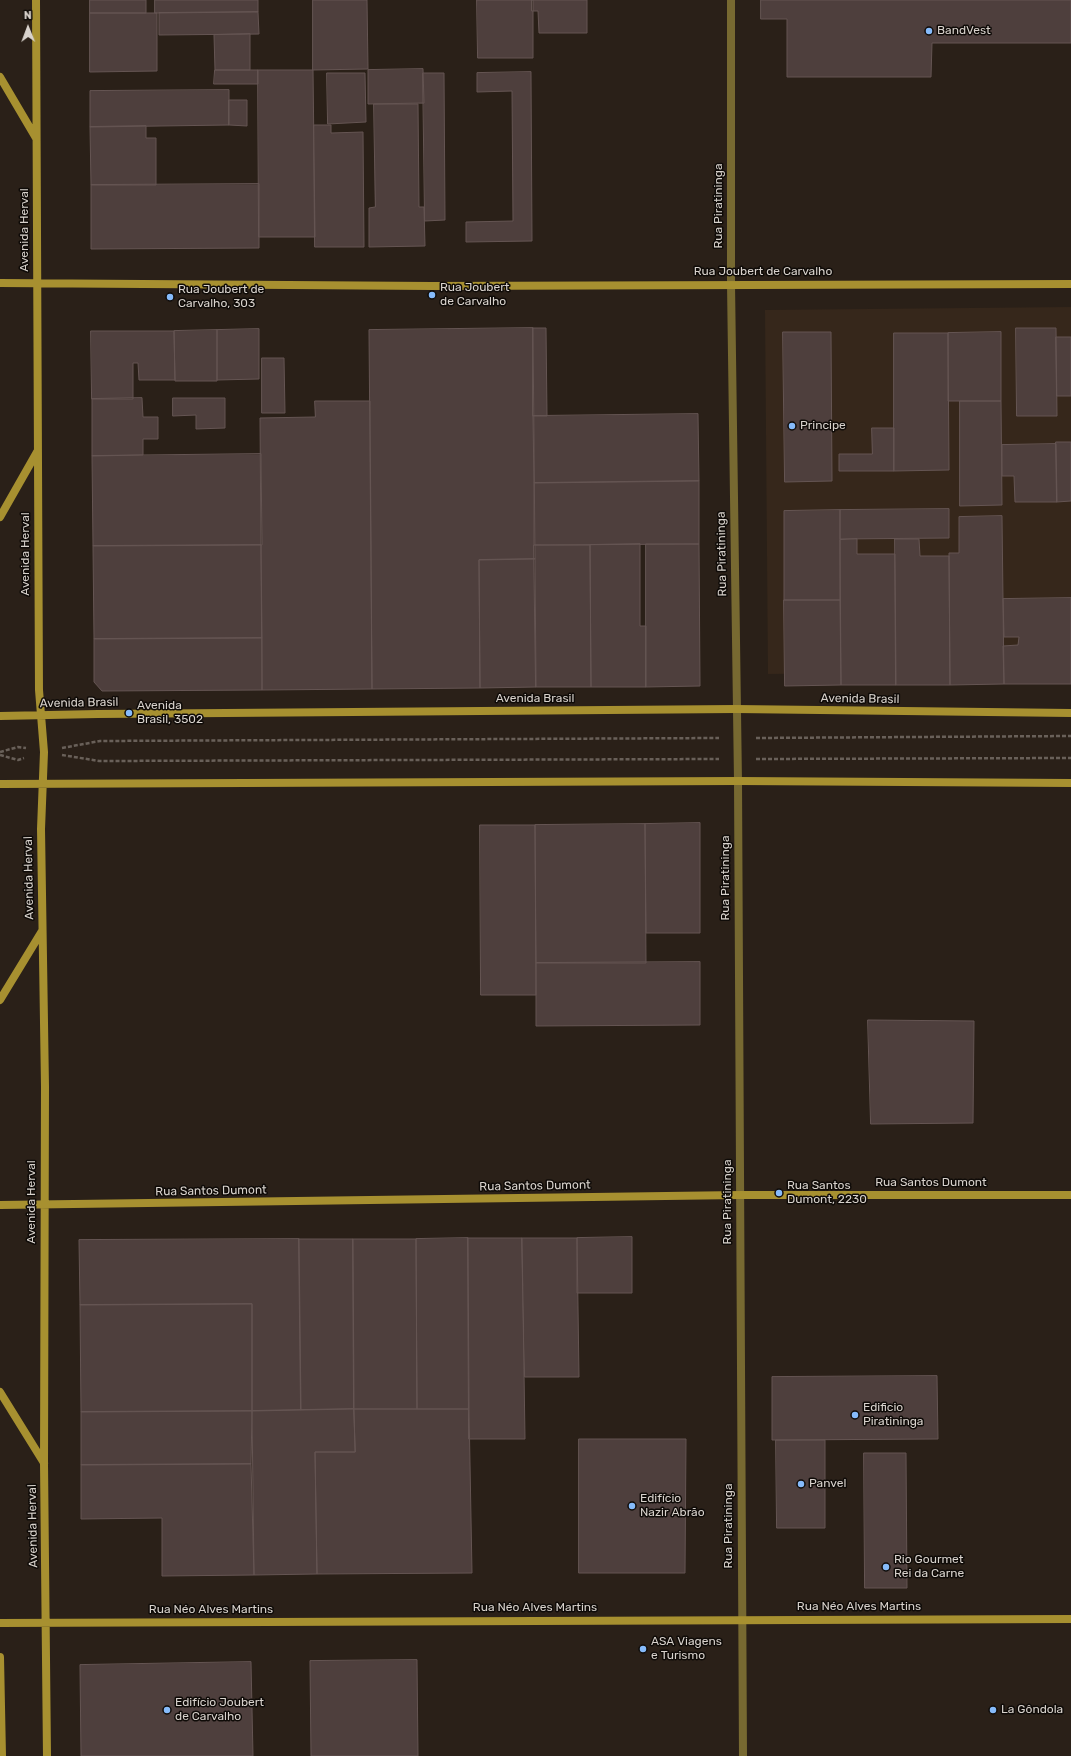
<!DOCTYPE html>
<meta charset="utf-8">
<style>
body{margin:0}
#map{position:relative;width:1071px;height:1756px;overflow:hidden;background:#2a2018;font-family:Rubik,sans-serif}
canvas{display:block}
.north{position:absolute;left:8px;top:8px;width:40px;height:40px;-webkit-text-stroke:3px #0f0b08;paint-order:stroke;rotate:359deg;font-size:11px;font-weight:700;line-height:16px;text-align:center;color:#d8d2cc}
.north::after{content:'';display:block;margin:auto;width:14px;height:18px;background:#d8d2cc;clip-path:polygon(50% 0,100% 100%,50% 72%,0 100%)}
</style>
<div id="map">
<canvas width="1071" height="1756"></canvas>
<div class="north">N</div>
</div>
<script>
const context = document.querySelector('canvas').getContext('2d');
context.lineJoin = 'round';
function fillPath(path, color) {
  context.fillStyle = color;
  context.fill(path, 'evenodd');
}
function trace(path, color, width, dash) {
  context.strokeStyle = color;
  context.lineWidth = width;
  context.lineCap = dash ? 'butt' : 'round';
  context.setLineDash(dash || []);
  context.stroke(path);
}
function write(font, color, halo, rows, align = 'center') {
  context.font = font + ' Rubik,sans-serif';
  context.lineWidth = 3;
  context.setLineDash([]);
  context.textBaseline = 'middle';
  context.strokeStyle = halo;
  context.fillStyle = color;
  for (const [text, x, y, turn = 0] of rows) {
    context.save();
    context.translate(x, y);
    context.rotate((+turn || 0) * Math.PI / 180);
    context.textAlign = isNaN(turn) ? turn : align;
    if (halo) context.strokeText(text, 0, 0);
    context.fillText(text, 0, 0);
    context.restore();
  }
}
const built = new Path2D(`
 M 1071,307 L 1071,671 L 768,674 L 765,310 Z`);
const building = new Path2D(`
 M 90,0 L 146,0 L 146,13 L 90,13 Z
 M 155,0 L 258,0 L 258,12 L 155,13 Z
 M 313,0 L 367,0 L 368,69 L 313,70 Z
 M 477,0 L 533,0 L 533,58 L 478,58 Z
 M 532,0 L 587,0 L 587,33 L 539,33 L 538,11 L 532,11 Z
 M 761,0 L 1071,0 L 1071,43 L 932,43 L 931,77 L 787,77 L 787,19 L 761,19 Z
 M 258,12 L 259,34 L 159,35 L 159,13 Z
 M 90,13 L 157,13 L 157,71 L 90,72 Z
 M 250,34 L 250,70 L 215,70 L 214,35 Z
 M 423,69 L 424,103 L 368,104 L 368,70 Z
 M 215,70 L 258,70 L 258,84 L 214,84 Z
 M 258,70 L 313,70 L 315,237 L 259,237 Z
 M 531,72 L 532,241 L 466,242 L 466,222 L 513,221 L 512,91 L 477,92 L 477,73 Z
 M 327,73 L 365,73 L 366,122 L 328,124 Z
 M 423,73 L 444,73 L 445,220 L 425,221 Z
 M 229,90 L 229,125 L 90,127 L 90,91 Z
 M 229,100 L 247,100 L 247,126 L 229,125 Z
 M 374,104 L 418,104 L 419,207 L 424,207 L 425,246 L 369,247 L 369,208 L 375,207 Z
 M 314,125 L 331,125 L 331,133 L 363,132 L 364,247 L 315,247 Z
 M 146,126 L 146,138 L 156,138 L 156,185 L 91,185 L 90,127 Z
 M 259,184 L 259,248 L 91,249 L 91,185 Z
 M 533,328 L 546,328 L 547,416 L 533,416 Z
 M 533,328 L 535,559 L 479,560 L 480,688 L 372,689 L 369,330 Z
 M 1016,328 L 1056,328 L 1057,416 L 1017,416 Z
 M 259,329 L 259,379 L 217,380 L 217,330 Z
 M 217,330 L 217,381 L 175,381 L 174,331 Z
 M 91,331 L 174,331 L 175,380 L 139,380 L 138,363 L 133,363 L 133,399 L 92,399 Z
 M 783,332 L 831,332 L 832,481 L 785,482 Z
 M 1001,332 L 1001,401 L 948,401 L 948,333 Z
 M 894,333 L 948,333 L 949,470 L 894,471 Z
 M 1056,337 L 1071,337 L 1071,396 L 1057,396 Z
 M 262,358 L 284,358 L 285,413 L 262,413 Z
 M 142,398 L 143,417 L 158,417 L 158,439 L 143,439 L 143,455 L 92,456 L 92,399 Z
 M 173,398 L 225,398 L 225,428 L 196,429 L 196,415 L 173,416 Z
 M 315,401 L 370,401 L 372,689 L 262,690 L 260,418 L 315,417 Z
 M 960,401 L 1001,401 L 1002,505 L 960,506 Z
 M 698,414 L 699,481 L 534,483 L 533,416 Z
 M 872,428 L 894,428 L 894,471 L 839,471 L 839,454 L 872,454 Z
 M 1056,442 L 1071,442 L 1071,501 L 1057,502 Z
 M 1056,444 L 1057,502 L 1015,502 L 1014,476 L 1002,476 L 1002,445 Z
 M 261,454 L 262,545 L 93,546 L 92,456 Z
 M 699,481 L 699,544 L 534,545 L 534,483 Z
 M 949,509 L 949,538 L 840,539 L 840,510 Z
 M 840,510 L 840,600 L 784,600 L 784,511 Z
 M 1002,516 L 1004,684 L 950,685 L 949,553 L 959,553 L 959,517 Z
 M 857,539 L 857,554 L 895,554 L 896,685 L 841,685 L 840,540 Z
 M 895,539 L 919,539 L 920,556 L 949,556 L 950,685 L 896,685 Z
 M 640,544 L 640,626 L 646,626 L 646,687 L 591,687 L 590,545 Z
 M 646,544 L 699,544 L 700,686 L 646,687 Z
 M 261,545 L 262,638 L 94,639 L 93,546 Z
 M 534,545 L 590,545 L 591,687 L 536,687 Z
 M 535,559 L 536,687 L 480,688 L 479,560 Z
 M 1071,598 L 1071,684 L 1004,684 L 1003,646 L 1018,645 L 1019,637 L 1004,637 L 1003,599 Z
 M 784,600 L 840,600 L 841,685 L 785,686 Z
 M 262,638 L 262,690 L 102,691 L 94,682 L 94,639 Z
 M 700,823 L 700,933 L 646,933 L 645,824 Z
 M 645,824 L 646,963 L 536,963 L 535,825 Z
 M 480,825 L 535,825 L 536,995 L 481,995 Z
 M 700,962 L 700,1025 L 536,1026 L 536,963 Z
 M 868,1020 L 974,1021 L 973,1123 L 871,1124 Z
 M 632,1237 L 632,1293 L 577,1293 L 577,1238 Z
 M 468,1238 L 522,1238 L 525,1439 L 469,1439 Z
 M 468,1238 L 469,1409 L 417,1409 L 416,1239 Z
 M 522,1238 L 577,1238 L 579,1377 L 525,1377 Z
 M 299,1239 L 353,1239 L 354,1409 L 301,1410 Z
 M 299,1239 L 301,1410 L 252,1411 L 252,1304 L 80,1305 L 79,1240 Z
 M 353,1239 L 416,1239 L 417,1409 L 354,1409 Z
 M 252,1304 L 252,1411 L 81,1412 L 80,1305 Z
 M 937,1376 L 938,1439 L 772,1440 L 772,1377 Z
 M 354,1409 L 355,1452 L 315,1452 L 317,1574 L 254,1575 L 252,1411 Z
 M 354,1409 L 469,1409 L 472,1573 L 317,1574 L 315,1452 L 355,1452 Z
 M 252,1411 L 251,1464 L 81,1465 L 81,1412 Z
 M 579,1439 L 686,1439 L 685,1573 L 579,1573 Z
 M 776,1440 L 825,1440 L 825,1528 L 777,1528 Z
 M 864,1453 L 906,1453 L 907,1588 L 865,1588 Z
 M 251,1464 L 254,1575 L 162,1576 L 162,1518 L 81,1519 L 81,1465 Z
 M 417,1660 L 418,1756 L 311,1756 L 310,1661 Z
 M 251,1662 L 253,1756 L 81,1756 L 80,1665 Z`);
const path = new Path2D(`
 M 756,738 L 1071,736
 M 62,748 L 100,741 L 719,738
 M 0,752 L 18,747 L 26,748
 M 0,755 L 18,760 L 24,758
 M 62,755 L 99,761 L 719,759
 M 756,759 L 1071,758`);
const street = new Path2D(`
 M 731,0 L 731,284 L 738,781 L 743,1756`);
const secondary = new Path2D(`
 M 36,0 L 39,690 L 44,752 L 41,829 L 45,1087 L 44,1463 L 47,1756
 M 0,77 L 36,138
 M 0,283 L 432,286 L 1071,284
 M 0,517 L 37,452
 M 0,716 L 98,714 L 736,709 L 1071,713
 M 0,784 L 738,781 L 1071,783
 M 0,1000 L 42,931
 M 0,1205 L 740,1195 L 1071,1195
 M 0,1392 L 44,1463
 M 0,1623 L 1071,1619
 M 0,1657 L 2,1756`);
const markers = [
 [929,31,4,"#86bbfb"],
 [432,295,4,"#86bbfb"],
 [170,297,4,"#86bbfb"],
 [792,426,4,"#86bbfb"],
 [129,713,4,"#86bbfb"],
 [779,1193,4,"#86bbfb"],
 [855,1415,4,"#86bbfb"],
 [801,1484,4,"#86bbfb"],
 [632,1506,4,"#86bbfb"],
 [886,1567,4,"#86bbfb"],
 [643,1649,4,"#86bbfb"],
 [167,1710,4,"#86bbfb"],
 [993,1710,4,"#86bbfb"]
];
const poiNames = [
 ["BandVest",937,31],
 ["Rua Joubert",440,288],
 ["de Carvalho",440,302],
 ["Rua Joubert de",178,290],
 ["Carvalho, 303",178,304],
 ["Principe",800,426],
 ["Avenida",137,706],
 ["Brasil, 3502",137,720],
 ["Rua Santos",787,1186],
 ["Dumont, 2230",787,1200],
 ["Edificio",863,1408],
 ["Piratininga",863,1422],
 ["Panvel",809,1484],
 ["Edifício",640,1499],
 ["Nazir Abrão",640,1513],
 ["Rio Gourmet",894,1560],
 ["Rei da Carne",894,1574],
 ["ASA Viagens",651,1642],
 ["e Turismo",651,1656],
 ["Edifício Joubert",175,1703],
 ["de Carvalho",175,1717],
 ["La Gôndola",1001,1710]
];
const streetNames = [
 ["Rua Piratininga",719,206,-90],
 ["Avenida Herval",25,230,-90],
 ["Rua Joubert de Carvalho",763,272],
 ["Avenida Herval",26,554,-90],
 ["Rua Piratininga",722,554,-91],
 ["Avenida Brasil",535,699],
 ["Avenida Brasil",860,699,1],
 ["Avenida Brasil",79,703,-1],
 ["Avenida Herval",29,878,-91],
 ["Rua Piratininga",726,878,-90],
 ["Rua Santos Dumont",931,1183],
 ["Rua Santos Dumont",535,1186,-1],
 ["Rua Santos Dumont",211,1191,-1],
 ["Avenida Herval",32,1202,-90],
 ["Rua Piratininga",728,1202,-90],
 ["Avenida Herval",33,1526,-91],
 ["Rua Piratininga",729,1526,-90],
 ["Rua Néo Alves Martins",859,1607],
 ["Rua Néo Alves Martins",535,1608],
 ["Rua Néo Alves Martins",211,1610]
];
fillPath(built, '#36271b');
fillPath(building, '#4e3f3d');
trace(building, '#655553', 1);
trace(path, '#696059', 2.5, [4, 2]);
trace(street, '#776931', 8);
trace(secondary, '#a79030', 8);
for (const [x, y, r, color] of markers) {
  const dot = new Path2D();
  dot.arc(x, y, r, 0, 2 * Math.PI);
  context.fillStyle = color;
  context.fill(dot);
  trace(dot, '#0f0b08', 1.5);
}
write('12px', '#d8d2cc', '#0f0b08', poiNames, 'left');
write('12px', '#d8d2cc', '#0f0b08', streetNames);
</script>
